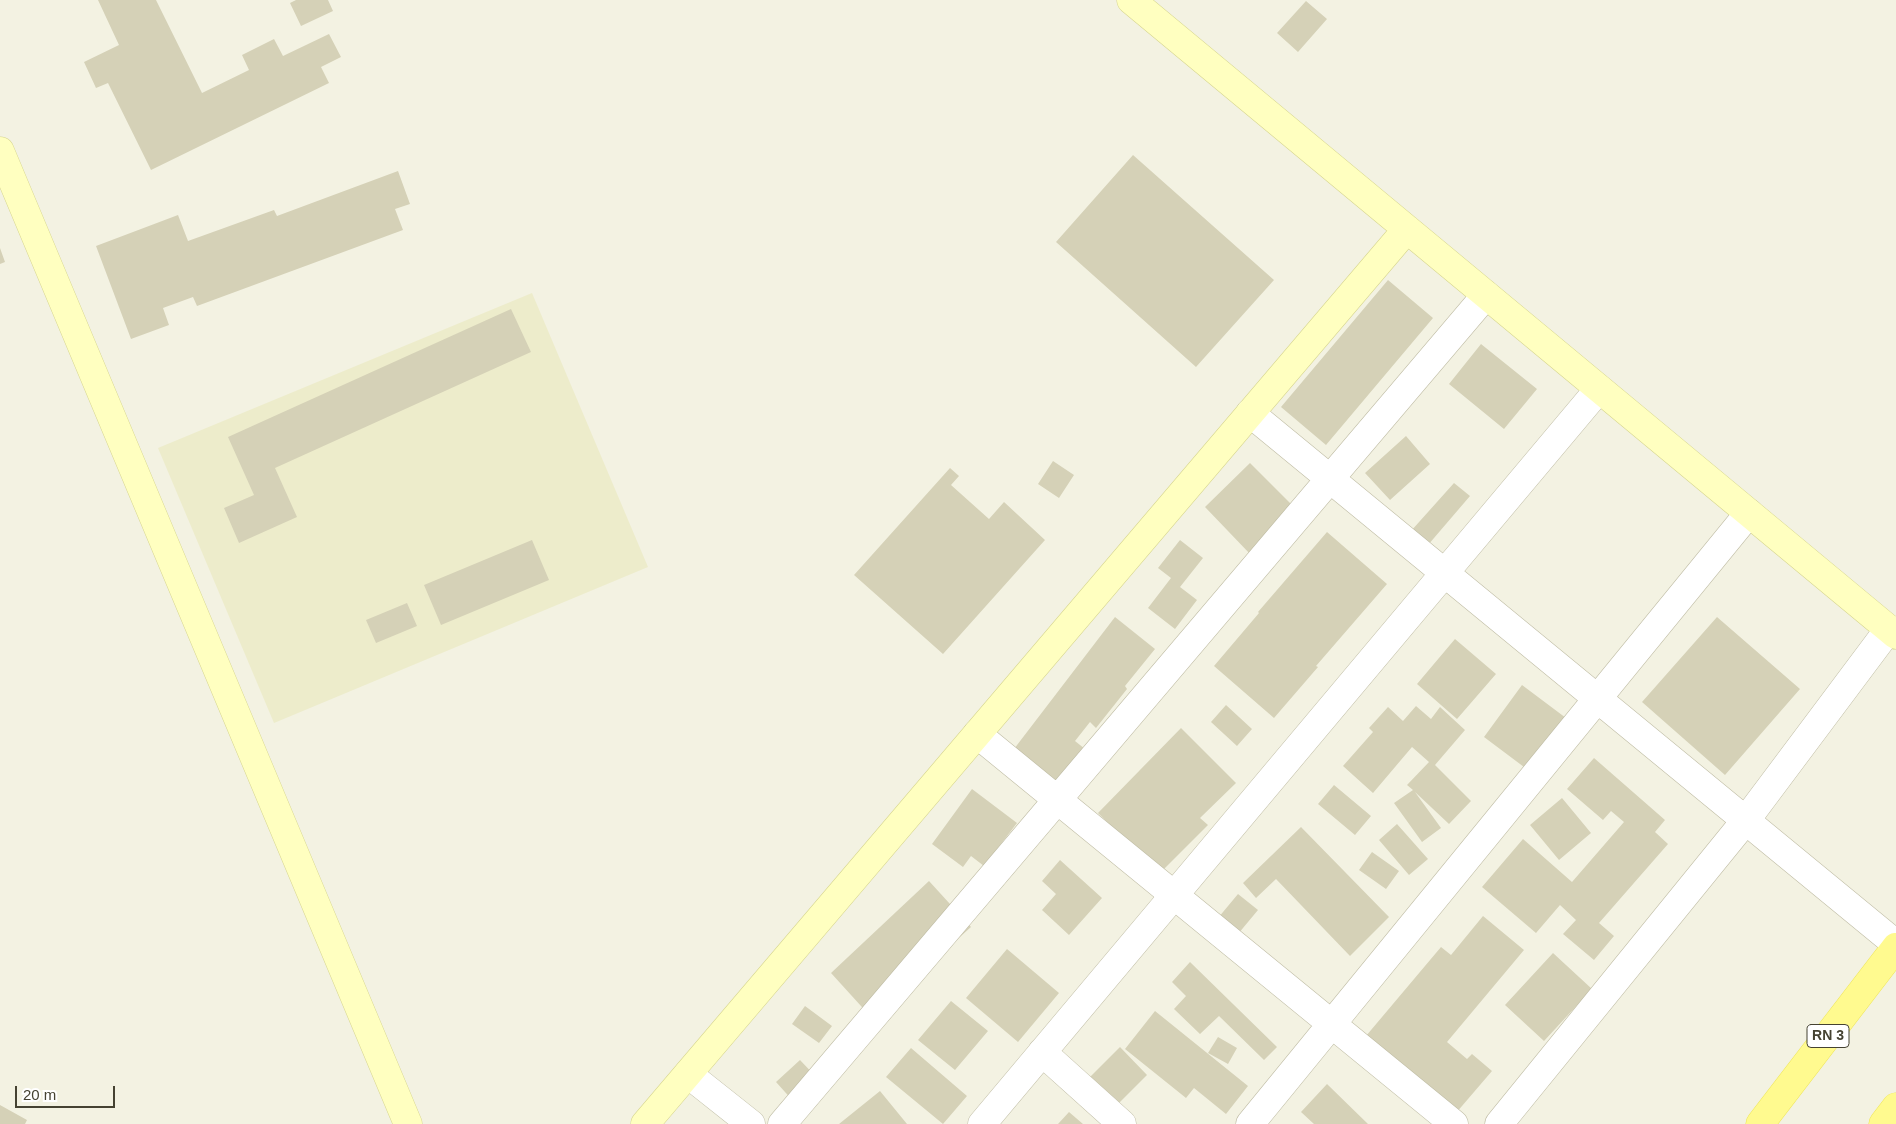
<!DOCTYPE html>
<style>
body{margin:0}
#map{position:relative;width:1896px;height:1124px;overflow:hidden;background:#f3f2e2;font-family:Arial,sans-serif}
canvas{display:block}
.scale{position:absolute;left:15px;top:1086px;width:100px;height:22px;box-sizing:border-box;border:2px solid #454232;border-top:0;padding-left:6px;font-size:15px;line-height:18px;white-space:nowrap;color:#454232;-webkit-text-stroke:4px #fff;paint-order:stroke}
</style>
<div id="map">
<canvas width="1896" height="1124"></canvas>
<div class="scale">20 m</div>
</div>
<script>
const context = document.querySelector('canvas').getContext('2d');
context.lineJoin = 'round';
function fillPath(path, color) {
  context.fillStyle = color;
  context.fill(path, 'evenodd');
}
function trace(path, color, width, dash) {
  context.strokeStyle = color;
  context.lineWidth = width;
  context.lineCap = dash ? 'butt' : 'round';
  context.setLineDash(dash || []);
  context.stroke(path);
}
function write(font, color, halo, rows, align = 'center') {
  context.font = font + ' Arial,sans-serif';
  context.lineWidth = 4;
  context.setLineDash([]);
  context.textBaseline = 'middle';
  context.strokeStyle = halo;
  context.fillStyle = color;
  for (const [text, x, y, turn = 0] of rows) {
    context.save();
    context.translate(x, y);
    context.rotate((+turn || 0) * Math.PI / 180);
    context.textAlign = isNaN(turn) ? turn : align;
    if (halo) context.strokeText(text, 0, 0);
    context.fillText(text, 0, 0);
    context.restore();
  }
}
const education = new Path2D(`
 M 532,293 L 648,567 L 274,723 L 158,448 Z`);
const building = new Path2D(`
 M 98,0 L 156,0 L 202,93 L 249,70 L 242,55 L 274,39 L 283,56 L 329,34 L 341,57 L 321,67 L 329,83 L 151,170 L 108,83 L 96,88 L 84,62 L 119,45 Z
 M 296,0 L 328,0 L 333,11 L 301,26 L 290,3 Z
 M 1306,1 L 1327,19 L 1298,52 L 1277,33 Z
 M 1133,155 L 1274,280 L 1196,367 L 1056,242 Z
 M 398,171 L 410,204 L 395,209 L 403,230 L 197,306 L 193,297 L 163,308 L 169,325 L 131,339 L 96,246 L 178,215 L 188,241 L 274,210 L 277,216 Z
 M 0,248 L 5,262 L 0,264 Z
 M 1388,280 L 1433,318 L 1326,445 L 1281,407 Z
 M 511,309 L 531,352 L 275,468 L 297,517 L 239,543 L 224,508 L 254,495 L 228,437 Z
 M 1481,344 L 1537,389 L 1504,429 L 1449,384 Z
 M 1406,436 L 1430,464 L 1390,500 L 1365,473 Z
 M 1053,461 L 1074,475 L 1059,498 L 1038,484 Z
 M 1250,463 L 1297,510 L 1251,555 L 1205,507 Z
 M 950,468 L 959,476 L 951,485 L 989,519 L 1004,502 L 1045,540 L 943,654 L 854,575 Z
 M 1454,483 L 1470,496 L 1428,545 L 1411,531 Z
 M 1327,532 L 1387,584 L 1316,666 L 1318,667 L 1274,718 L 1214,666 L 1259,613 L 1258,612 Z
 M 532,540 L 549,580 L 441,625 L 424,585 Z
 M 1180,540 L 1203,558 L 1180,587 L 1197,600 L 1175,629 L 1148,608 L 1171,578 L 1158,568 Z
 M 407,603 L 417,626 L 376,643 L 366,620 Z
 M 1115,617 L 1155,649 L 1125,686 L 1127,689 L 1096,728 L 1090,722 L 1075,741 L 1095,757 L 1068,791 L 1014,749 Z
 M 1717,617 L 1800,689 L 1725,775 L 1642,702 Z
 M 1455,639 L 1496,674 L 1457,719 L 1417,684 Z
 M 1522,685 L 1566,718 L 1528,770 L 1484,737 Z
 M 1226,705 L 1252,729 L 1237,746 L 1211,722 Z
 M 1416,706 L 1431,719 L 1440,707 L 1465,730 L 1435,765 L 1471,801 L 1449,824 L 1415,792 L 1441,828 L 1422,842 L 1394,803 L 1413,790 L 1407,785 L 1429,762 L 1412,747 L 1373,793 L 1343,766 L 1373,732 L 1369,728 L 1388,707 L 1403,721 Z
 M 1181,728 L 1236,783 L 1200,818 L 1208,825 L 1159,874 L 1098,813 Z
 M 1594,758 L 1665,820 L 1655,832 L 1668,844 L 1599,923 L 1614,936 L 1594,960 L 1563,934 L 1576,920 L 1560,905 L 1536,933 L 1482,887 L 1523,839 L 1572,882 L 1624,822 L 1611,811 L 1603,820 L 1567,789 Z
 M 1334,785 L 1371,816 L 1355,835 L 1318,804 Z
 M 972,789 L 1017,823 L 984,866 L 971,856 L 963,867 L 932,844 Z
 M 1562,798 L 1591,833 L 1559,860 L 1530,825 Z
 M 1397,824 L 1428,859 L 1409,875 L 1379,840 Z
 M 1301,827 L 1389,917 L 1350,956 L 1276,879 L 1256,898 L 1243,883 Z
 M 1372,852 L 1399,871 L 1386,889 L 1359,870 Z
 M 1060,860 L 1102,898 L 1069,935 L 1042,910 L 1056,894 L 1042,881 Z
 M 929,881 L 971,927 L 871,1017 L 831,973 Z
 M 1238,894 L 1258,910 L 1238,934 L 1218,918 Z
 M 1483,916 L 1524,950 L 1447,1042 L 1467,1059 L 1472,1054 L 1492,1071 L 1456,1113 L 1366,1036 L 1441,947 L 1451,955 Z
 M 1007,949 L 1059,993 L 1018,1042 L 966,998 Z
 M 1553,953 L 1592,989 L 1544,1041 L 1505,1005 Z
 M 1190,962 L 1277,1047 L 1264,1060 L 1219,1016 L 1200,1034 L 1174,1009 L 1186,996 L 1172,982 Z
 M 951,1001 L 988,1031 L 955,1070 L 918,1040 Z
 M 805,1006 L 832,1026 L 819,1043 L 792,1024 Z
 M 1155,1011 L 1248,1086 L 1226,1114 L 1194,1088 L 1186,1098 L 1125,1049 Z
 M 1218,1037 L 1237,1048 L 1228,1064 L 1208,1053 Z
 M 1120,1047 L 1147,1075 L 1110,1112 L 1083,1084 Z
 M 911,1048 L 967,1096 L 943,1124 L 886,1077 Z
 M 800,1060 L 819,1080 L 794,1102 L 776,1082 Z
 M 1327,1084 L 1368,1124 L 1314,1124 L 1301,1112 Z
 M 880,1091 L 907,1124 L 839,1124 Z
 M 0,1105 L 27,1120 L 25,1124 L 0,1124 Z
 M 1069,1112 L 1083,1124 L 1058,1124 Z`);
const street = new Path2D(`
 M 1250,413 L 1896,944
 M 977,734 L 1454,1124
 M 1042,1052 L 1122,1124
 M 688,1074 L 751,1124
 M 782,1124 L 1486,295
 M 982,1124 L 1599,389
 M 1250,1124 L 1749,513
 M 1499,1124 L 1746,820 L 1889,629`);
const secondary = new Path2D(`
 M 1131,0 L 1896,635
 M 0,151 L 408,1124
 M 645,1124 L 1407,229`);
const primary = new Path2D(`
 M 1760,1124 L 1896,947
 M 1883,1124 L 1896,1107`);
const shields = [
 [1828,1036,42]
];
const shieldNames = [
 ["RN 3",1828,1036]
];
fillPath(education, '#edeccb');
fillPath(building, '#d5d1b7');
trace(street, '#bfbca4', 29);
trace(secondary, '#d6d58e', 29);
trace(primary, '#ede456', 29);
trace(street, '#fff', 28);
trace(secondary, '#ffffc0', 28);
trace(primary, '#fffa8f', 28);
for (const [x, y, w] of shields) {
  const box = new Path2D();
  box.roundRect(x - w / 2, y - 11.5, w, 23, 4);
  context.fillStyle = '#fff';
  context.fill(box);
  trace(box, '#454232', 1);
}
write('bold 14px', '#454232', null, shieldNames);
</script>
